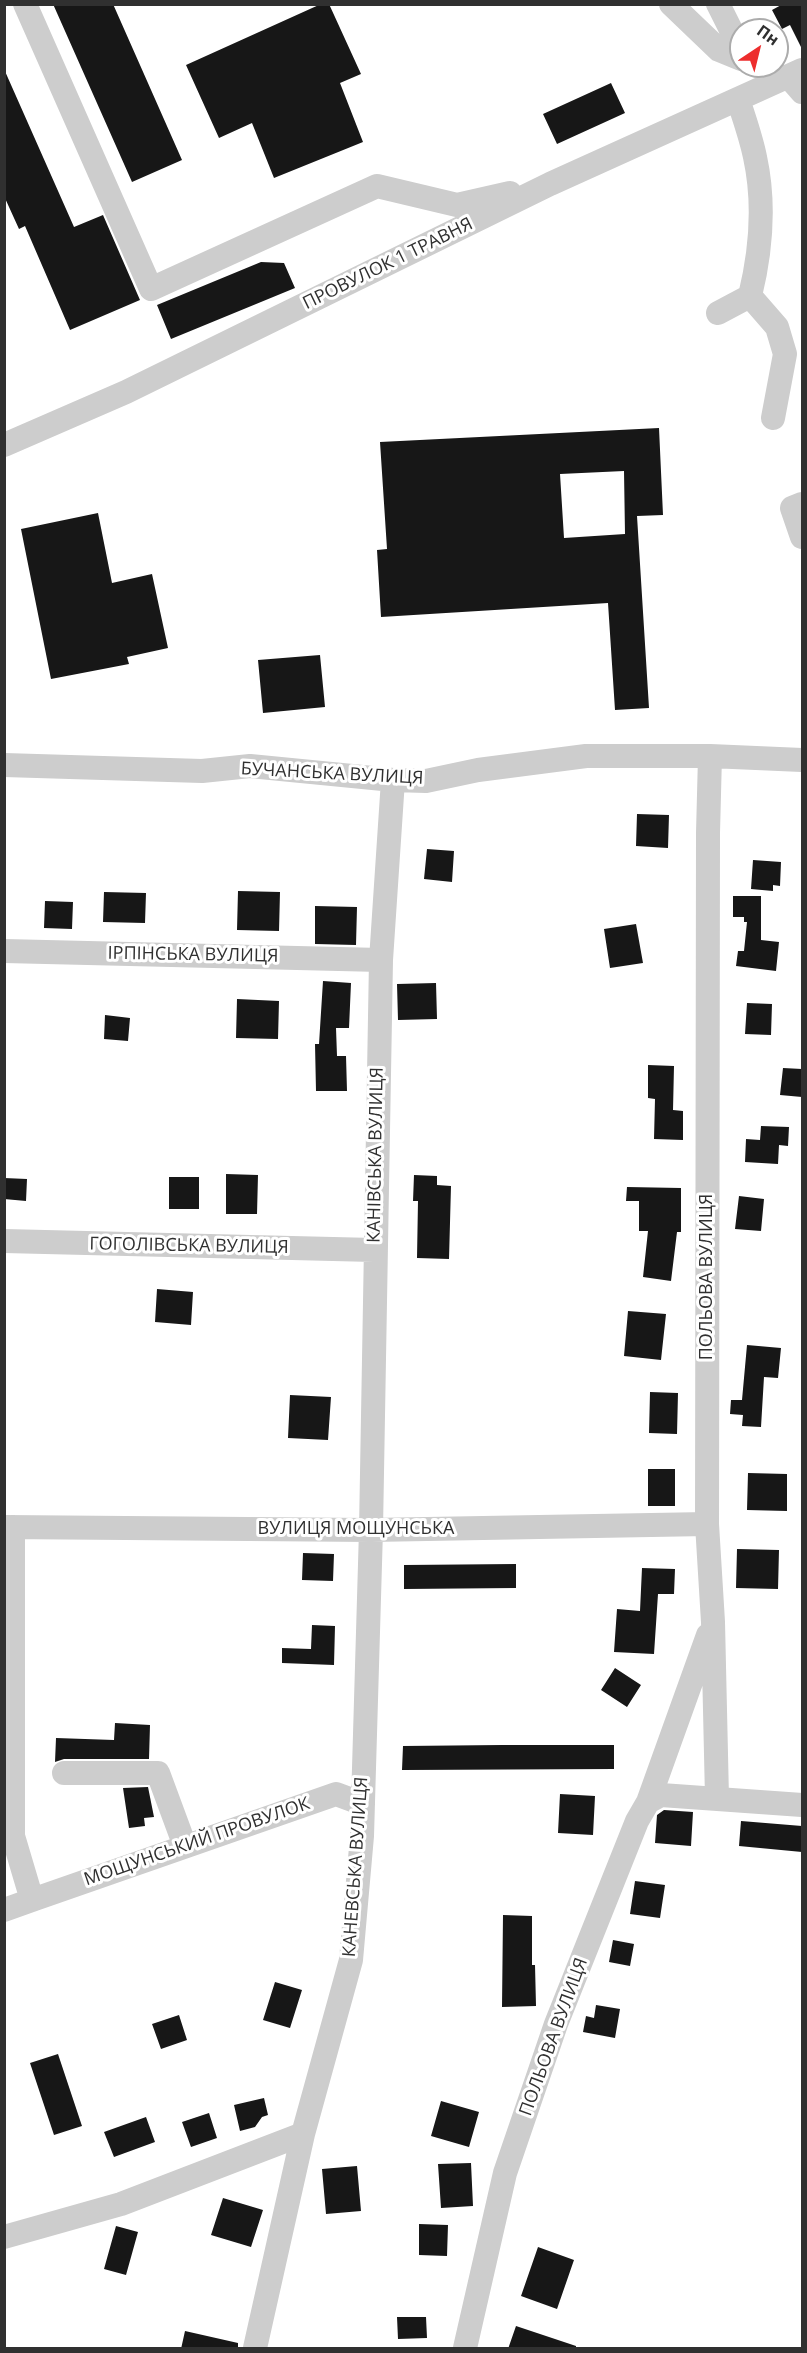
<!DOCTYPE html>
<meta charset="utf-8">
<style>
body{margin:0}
#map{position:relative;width:807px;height:2353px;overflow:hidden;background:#fff;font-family:"Open Sans",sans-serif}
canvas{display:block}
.frame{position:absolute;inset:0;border:6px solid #303030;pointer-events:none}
.north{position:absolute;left:729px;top:18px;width:60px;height:60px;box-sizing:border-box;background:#fff;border:2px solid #acacac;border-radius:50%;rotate:35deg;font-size:16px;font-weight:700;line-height:24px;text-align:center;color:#303030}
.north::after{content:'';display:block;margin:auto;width:21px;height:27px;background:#ed2d2d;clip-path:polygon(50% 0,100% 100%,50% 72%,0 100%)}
</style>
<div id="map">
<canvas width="807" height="2353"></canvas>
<div class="frame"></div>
<div class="north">Пн</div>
</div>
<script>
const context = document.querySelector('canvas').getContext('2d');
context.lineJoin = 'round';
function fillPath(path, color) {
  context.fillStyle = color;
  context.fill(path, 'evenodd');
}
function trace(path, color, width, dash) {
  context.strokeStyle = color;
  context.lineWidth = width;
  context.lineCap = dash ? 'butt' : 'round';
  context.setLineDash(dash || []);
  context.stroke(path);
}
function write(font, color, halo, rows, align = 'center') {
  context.font = font + ' "Open Sans",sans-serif';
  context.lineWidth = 6;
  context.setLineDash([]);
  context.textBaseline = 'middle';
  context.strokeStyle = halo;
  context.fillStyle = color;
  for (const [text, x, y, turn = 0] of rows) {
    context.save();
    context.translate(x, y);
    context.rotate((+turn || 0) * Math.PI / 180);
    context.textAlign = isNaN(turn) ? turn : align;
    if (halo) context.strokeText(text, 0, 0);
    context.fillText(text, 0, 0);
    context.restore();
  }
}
const building = new Path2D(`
 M 53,4 L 113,4 L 182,160 L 132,182 Z
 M 321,4 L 329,4 L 361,74 L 340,83 L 363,142 L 274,178 L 252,123 L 219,138 L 186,65 Z
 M 783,4 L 802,4 L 802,49 L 790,25 L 782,29 L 772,10 Z
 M 4,69 L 74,227 L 103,215 L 140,300 L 70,330 L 25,226 L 19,229 L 4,196 Z
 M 611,83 L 625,113 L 557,144 L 543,114 Z
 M 261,262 L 284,263 L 295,288 L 171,339 L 157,305 Z
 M 659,428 L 663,515 L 637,516 L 649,708 L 615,710 L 608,603 L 381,617 L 377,550 L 387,549 L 380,442 ZM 624,471 L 625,534 L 564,538 L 560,474 Z
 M 98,513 L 112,583 L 152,574 L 168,648 L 127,657 L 129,664 L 51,679 L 21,529 Z
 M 320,655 L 325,707 L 263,713 L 258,660 Z
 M 637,814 L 669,815 L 668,848 L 636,846 Z
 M 427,849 L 454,851 L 452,882 L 424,879 Z
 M 753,860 L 781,862 L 780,886 L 773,885 L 773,891 L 751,889 Z
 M 238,891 L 280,892 L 279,931 L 237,930 Z
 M 104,892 L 146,893 L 145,923 L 103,922 Z
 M 733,896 L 761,896 L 761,940 L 779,942 L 776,971 L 736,966 L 738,951 L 744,951 L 747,922 L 744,922 L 744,917 L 733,917 Z
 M 45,901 L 73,902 L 72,929 L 44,928 Z
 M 315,906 L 357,907 L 356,945 L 315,944 Z
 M 636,924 L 643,963 L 610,968 L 604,929 Z
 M 323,981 L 351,983 L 349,1028 L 336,1028 L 337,1056 L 346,1056 L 347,1091 L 316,1091 L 315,1044 L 319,1044 Z
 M 436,983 L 437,1019 L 398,1020 L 397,984 Z
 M 237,999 L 279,1001 L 278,1039 L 236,1038 Z
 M 747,1003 L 772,1004 L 771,1035 L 745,1034 Z
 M 105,1015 L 130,1018 L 128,1041 L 104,1039 Z
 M 648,1065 L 674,1066 L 673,1110 L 683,1111 L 683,1140 L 654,1139 L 655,1099 L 648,1098 Z
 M 783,1068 L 802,1069 L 802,1097 L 780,1095 Z
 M 761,1126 L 789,1127 L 788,1146 L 779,1145 L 778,1164 L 745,1162 L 746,1139 L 760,1140 Z
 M 226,1174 L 258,1175 L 257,1214 L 226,1214 Z
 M 414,1175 L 437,1176 L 437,1185 L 451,1186 L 449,1259 L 417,1258 L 418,1201 L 413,1201 Z
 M 169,1177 L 199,1177 L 199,1209 L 169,1209 Z
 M 4,1178 L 27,1179 L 26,1201 L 4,1199 Z
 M 627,1187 L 681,1188 L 681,1232 L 677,1232 L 671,1281 L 643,1277 L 648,1231 L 639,1231 L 639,1201 L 626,1201 Z
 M 739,1196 L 764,1199 L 761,1231 L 735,1229 Z
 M 157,1289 L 193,1292 L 191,1325 L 155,1322 Z
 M 628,1311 L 666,1314 L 661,1360 L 624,1356 Z
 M 747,1345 L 781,1348 L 778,1378 L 764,1377 L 761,1427 L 742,1426 L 743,1415 L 730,1414 L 731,1400 L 742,1400 Z
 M 650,1392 L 678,1393 L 677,1434 L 649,1433 Z
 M 290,1395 L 331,1397 L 328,1440 L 288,1438 Z
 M 648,1469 L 675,1469 L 675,1506 L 648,1506 Z
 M 748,1473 L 787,1474 L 787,1511 L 747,1510 Z
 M 737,1549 L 779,1550 L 778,1589 L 736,1588 Z
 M 303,1553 L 334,1554 L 333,1581 L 302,1580 Z
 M 516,1564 L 516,1588 L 404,1589 L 404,1565 Z
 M 642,1568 L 675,1569 L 674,1594 L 658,1594 L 654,1654 L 614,1652 L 617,1609 L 640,1611 Z
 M 312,1625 L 335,1626 L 334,1665 L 282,1663 L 282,1648 L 311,1649 Z
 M 615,1668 L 641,1685 L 627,1707 L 601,1690 Z
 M 115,1723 L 150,1725 L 149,1759 L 64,1759 L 55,1762 L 56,1738 L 114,1740 Z
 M 502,1745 L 614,1745 L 614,1769 L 402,1770 L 403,1746 Z
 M 148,1787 L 154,1817 L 144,1818 L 145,1826 L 129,1828 L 123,1788 Z
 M 560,1794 L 595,1796 L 593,1835 L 558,1833 Z
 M 664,1810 L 693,1812 L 691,1846 L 655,1843 L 657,1815 Z
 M 741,1821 L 802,1826 L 802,1852 L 739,1846 Z
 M 635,1881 L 665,1885 L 660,1918 L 630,1914 Z
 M 503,1915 L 532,1916 L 532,1965 L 535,1965 L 536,2006 L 502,2007 Z
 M 613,1940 L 634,1944 L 630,1966 L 609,1962 Z
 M 275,1982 L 302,1990 L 290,2028 L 263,2020 Z
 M 596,2005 L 620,2009 L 615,2038 L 583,2032 L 586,2016 L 594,2018 Z
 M 179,2015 L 187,2040 L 161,2049 L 152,2024 Z
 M 58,2054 L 82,2126 L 54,2135 L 30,2063 Z
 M 264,2098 L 268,2115 L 262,2117 L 255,2127 L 240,2131 L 234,2105 Z
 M 441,2101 L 479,2112 L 469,2147 L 431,2136 Z
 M 209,2113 L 217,2138 L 191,2147 L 182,2122 Z
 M 146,2117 L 155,2142 L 114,2157 L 104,2132 Z
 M 471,2163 L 473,2206 L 441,2208 L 438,2164 Z
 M 357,2166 L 361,2211 L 326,2214 L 322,2169 Z
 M 223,2198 L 263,2210 L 251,2247 L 211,2235 Z
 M 419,2224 L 448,2225 L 447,2256 L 419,2255 Z
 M 116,2226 L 138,2232 L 126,2275 L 104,2269 Z
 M 538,2247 L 574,2260 L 557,2309 L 521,2296 Z
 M 397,2317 L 426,2317 L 427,2338 L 398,2339 Z
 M 516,2326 L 576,2346 L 576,2349 L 508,2349 Z
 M 185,2331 L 238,2343 L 238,2349 L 181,2349 Z`);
const minor = new Path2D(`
 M 25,4 L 151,289 L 377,186 L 457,205 L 510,193
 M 671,4 L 719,50 L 741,59
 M 718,4 L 741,50
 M 788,76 L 802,92
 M 738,99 C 744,118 751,137 755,157 C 765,203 761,251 750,296 L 777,327 L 785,354 L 773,418
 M 718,313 L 750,296
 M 4,445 L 126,392 L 550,184 L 802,70
 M 802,504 L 792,508 L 802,537
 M 710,756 L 708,833 L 707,1524 L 713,1622 L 717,1798
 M 4,765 L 202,771 L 250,766 L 393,780 L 426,781 L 478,770 L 586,756 L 710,756 L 802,760
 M 4,951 L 381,960
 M 4,1241 L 374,1250
 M 4,1527 L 371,1530 L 707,1524
 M 13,1527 L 13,1836 L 32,1900 L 336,1794 L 363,1804
 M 64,1773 L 158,1773 L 185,1846
 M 648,1802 L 708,1635
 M 4,1910 L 32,1900
 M 4,2237 L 121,2204 L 303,2134 L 351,1960 L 362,1836 L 371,1530 L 381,960 L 393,780
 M 255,2348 L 303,2134
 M 465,2348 L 505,2173 L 556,2024 L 637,1821 L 648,1802 L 661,1795 L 802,1805`);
const streetNames = [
 ["ПРОВУЛОК 1 ТРАВНЯ",388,264,-26],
 ["БУЧАНСЬКА ВУЛИЦЯ",332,774,3],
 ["ІРПІНСЬКА ВУЛИЦЯ",193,955,1],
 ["КАНІВСЬКА ВУЛИЦЯ",376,1155,-89],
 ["ГОГОЛІВСЬКА ВУЛИЦЯ",189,1246,1],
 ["ПОЛЬОВА ВУЛИЦЯ",707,1277,-90],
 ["ВУЛИЦЯ МОЩУНСЬКА",356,1529],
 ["МОЩУНСЬКИЙ ПРОВУЛОК",197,1842,-19],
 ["КАНЕВСЬКА ВУЛИЦЯ",356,1867,-86],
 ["ПОЛЬОВА ВУЛИЦЯ",554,2037,-70]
];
fillPath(building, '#171717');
trace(minor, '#cdcdcd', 24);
write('18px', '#303030', '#fff', streetNames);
</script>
